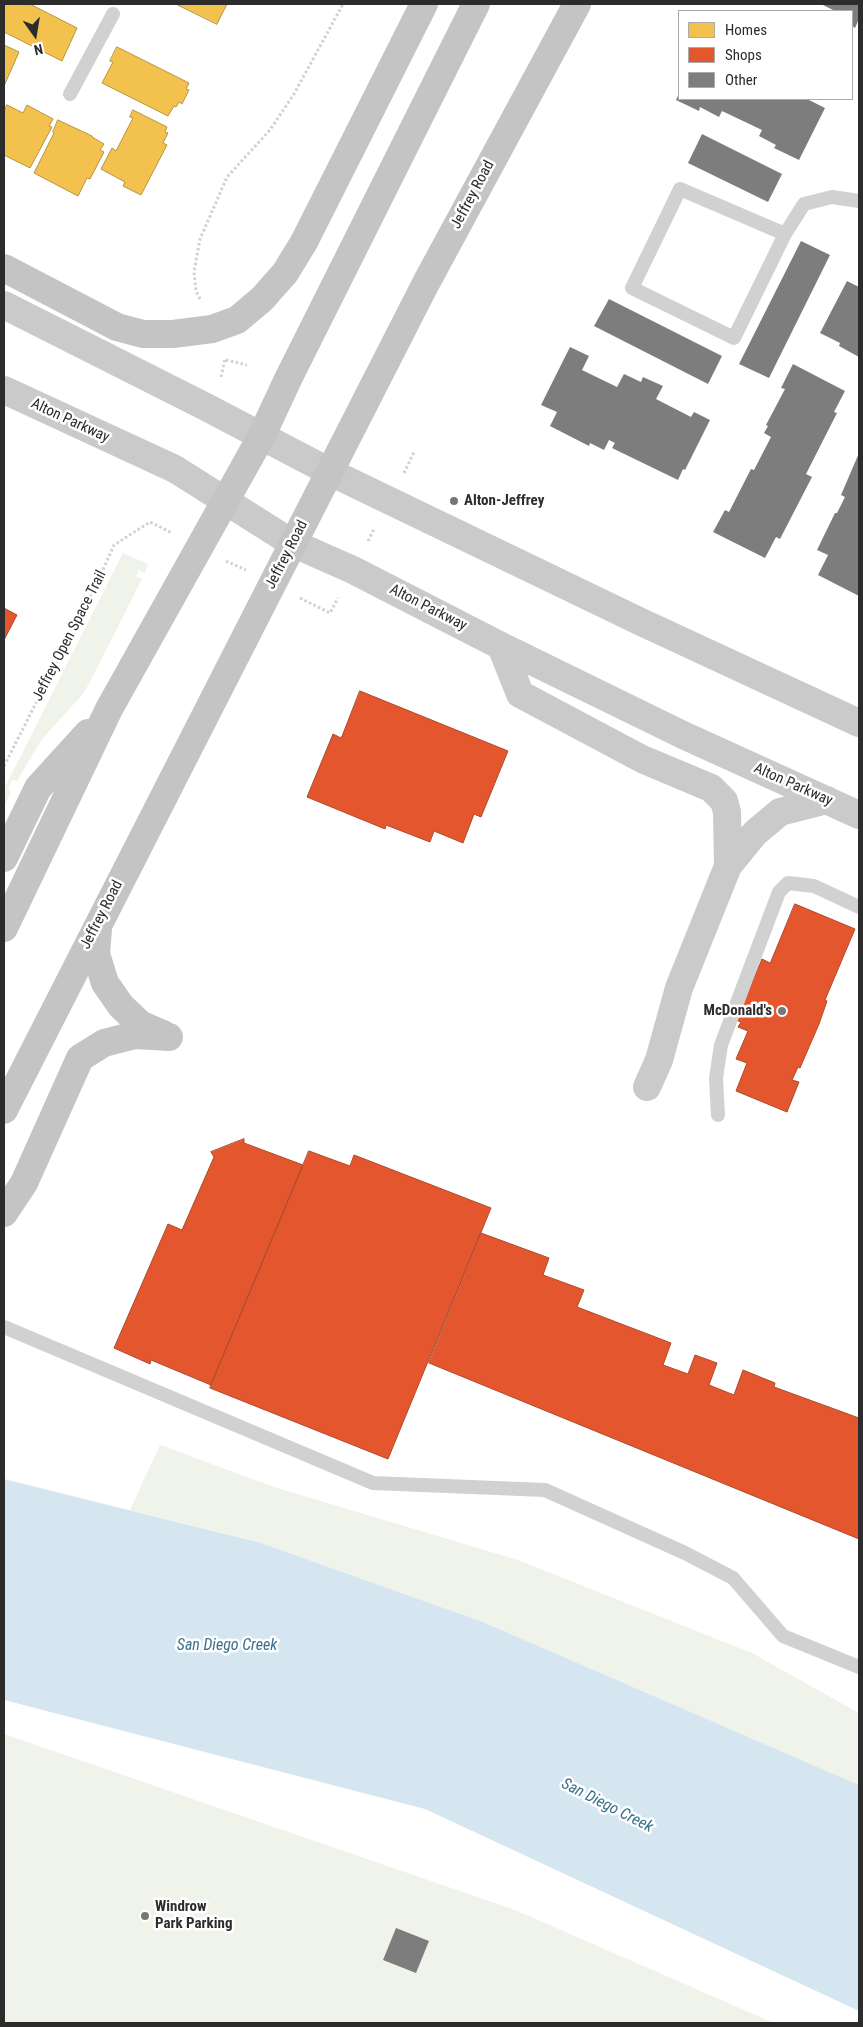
<!DOCTYPE html>
<style>
body{margin:0}
#map{position:relative;width:863px;height:2027px;overflow:hidden;background:#fff;font-family:"Roboto Condensed",sans-serif}
canvas{display:block}
.frame{position:absolute;inset:0;border:5px solid #2c2c2c;pointer-events:none}
.legend{position:absolute;left:678px;top:10px;width:175px;height:90px;box-sizing:border-box;background:#fff;border:1px solid #ababab;margin:0;padding:6px 9px;list-style:none;font-size:15px;color:#2c2c2c}
.legend li{display:flex;align-items:center;gap:10px;height:25px}
.legend b{width:25px;border:1px solid #ababab}
.north{position:absolute;left:10px;top:10px;width:50px;height:50px;-webkit-text-stroke:4px #fff;paint-order:stroke;rotate:167deg;font-size:14px;font-weight:700;line-height:20px;text-align:center;color:#2c2c2c}
.north::after{content:'';display:block;margin:auto;width:18px;height:22px;background:#2c2c2c;clip-path:polygon(50% 0,100% 100%,50% 72%,0 100%)}
</style>
<div id="map">
<canvas width="863" height="2027"></canvas>
<div class="frame"></div>
<ul class="legend">
<li><b style="height:14px;background:#f2c14e"></b>Homes</li>
<li><b style="height:14px;background:#e4572e"></b>Shops</li>
<li><b style="height:14px;background:#7d7d7d"></b>Other</li>
</ul>
<div class="north">N</div>
</div>
<script>
const context = document.querySelector('canvas').getContext('2d');
context.lineJoin = 'round';
function fillPath(path, color) {
  context.fillStyle = color;
  context.fill(path, 'evenodd');
}
function trace(path, color, width, dash) {
  context.strokeStyle = color;
  context.lineWidth = width;
  context.lineCap = dash ? 'butt' : 'round';
  context.setLineDash(dash || []);
  context.stroke(path);
}
function write(font, color, halo, rows, align = 'center') {
  context.font = font + ' "Roboto Condensed",sans-serif';
  context.lineWidth = 5;
  context.setLineDash([]);
  context.textBaseline = 'middle';
  context.strokeStyle = halo;
  context.fillStyle = color;
  for (const [text, x, y, turn = 0] of rows) {
    context.save();
    context.translate(x, y);
    context.rotate((+turn || 0) * Math.PI / 180);
    context.textAlign = isNaN(turn) ? turn : align;
    if (halo) context.strokeText(text, 0, 0);
    context.fillText(text, 0, 0);
    context.restore();
  }
}
const green = new Path2D(`
 M 123,553 L 148,564 L 145,573 L 139,570 L 136,576 L 142,579 L 90,682 L 83,694 L 42,739 L 17,781 L 12,780 L 8,789 L 11,792 L 4,806 L 4,789 Z
 M 160,1445 L 277,1488 L 518,1560 L 752,1653 L 859,1713 L 859,1785 L 483,1622 L 261,1543 L 130,1510 Z
 M 4,1734 L 515,1910 L 774,2023 L 4,2023 Z`);
const water = new Path2D(`
 M 4,1479 L 261,1543 L 483,1622 L 859,1785 L 859,2011 L 425,1809 L 4,1700 Z`);
const homes = new Path2D(`
 M 4,4 L 30,4 L 77,28 L 62,61 L 4,32 Z
 M 176,4 L 227,4 L 217,24 Z
 M 4,45 L 19,52 L 4,86 Z
 M 117,47 L 189,83 L 186,89 L 189,90 L 182,104 L 179,102 L 176,107 L 174,106 L 168,116 L 102,83 L 113,62 L 110,61 Z
 M 7,105 L 23,113 L 27,105 L 53,119 L 49,126 L 52,127 L 30,168 L 4,155 L 4,112 Z
 M 133,110 L 167,127 L 165,132 L 168,133 L 163,143 L 167,145 L 141,195 L 123,186 L 125,182 L 101,169 L 112,148 L 116,151 L 133,118 L 130,117 Z
 M 58,120 L 92,136 L 92,137 L 104,144 L 100,150 L 104,152 L 90,179 L 87,178 L 78,196 L 34,173 L 54,133 L 53,132 Z`);
const shops = new Path2D(`
 M 4,608 L 17,615 L 4,640 Z
 M 360,691 L 508,751 L 481,817 L 474,814 L 463,843 L 434,831 L 430,842 L 386,825 L 385,829 L 307,797 L 333,734 L 341,738 Z
 M 795,904 L 855,929 L 825,1000 L 827,1001 L 819,1024 L 800,1068 L 798,1067 L 792,1080 L 799,1082 L 787,1112 L 736,1091 L 747,1063 L 736,1059 L 748,1031 L 738,1027 L 741,1022 L 736,1020 L 762,959 L 770,963 Z
 M 244,1139 L 244,1143 L 303,1165 L 211,1385 L 151,1360 L 150,1364 L 114,1348 L 168,1224 L 182,1230 L 214,1157 L 211,1152 Z
 M 309,1151 L 350,1166 L 354,1155 L 491,1208 L 388,1459 L 210,1388 Z
 M 481,1233 L 549,1258 L 543,1275 L 584,1290 L 577,1307 L 671,1343 L 663,1365 L 688,1374 L 695,1355 L 717,1363 L 709,1385 L 734,1395 L 743,1370 L 775,1383 L 774,1387 L 859,1418 L 859,1539 L 429,1363 Z`);
const building = new Path2D(`
 M 821,4 L 859,4 L 859,19 L 855,28 L 852,26 L 852,11 L 835,11 Z
 M 679,93 L 679,99 L 807,99 L 825,108 L 799,160 L 774,148 L 776,145 L 759,136 L 762,130 L 722,111 L 719,117 L 700,107 L 699,111 L 676,100 Z
 M 702,134 L 782,174 L 768,202 L 688,163 Z
 M 801,241 L 830,255 L 769,378 L 739,364 Z
 M 847,281 L 859,287 L 859,357 L 839,346 L 840,343 L 820,333 Z
 M 609,299 L 722,356 L 708,384 L 594,326 Z
 M 570,347 L 589,356 L 582,370 L 617,387 L 624,374 L 641,382 L 643,377 L 663,386 L 656,399 L 691,417 L 694,412 L 710,420 L 685,470 L 683,469 L 678,480 L 612,448 L 615,443 L 609,440 L 604,450 L 590,443 L 589,446 L 550,426 L 557,412 L 541,405 Z
 M 793,364 L 845,391 L 834,412 L 837,413 L 806,474 L 812,477 L 780,539 L 776,537 L 765,558 L 713,532 L 725,510 L 729,512 L 751,469 L 754,470 L 771,437 L 764,433 L 768,426 L 766,425 L 785,389 L 781,388 Z
 M 859,453 L 859,596 L 818,575 L 828,555 L 817,550 L 835,513 L 837,513 L 845,497 L 841,495 Z
 M 396,1928 L 429,1941 L 416,1973 L 383,1960 Z`);
const path = new Path2D(`
 M 200,299 L 196,291 L 194,272 L 200,239 L 227,177 L 270,130 L 294,94 L 343,4
 M 226,360 L 247,365
 M 221,377 L 225,359
 M 404,473 L 414,452
 M 368,541 L 374,529
 M 226,561 L 246,570
 M 300,598 L 330,613 L 338,598
 M 4,766 L 99,579 L 114,545 L 150,522 L 172,533`);
const service = new Path2D(`
 M 70,94 L 113,14
 M 785,234 L 680,189 L 632,288 L 734,338 L 785,234 L 804,204 L 832,197 L 859,201
 M 718,1115 L 716,1078 L 721,1045 L 779,892 L 788,883 L 814,886 L 859,907
 M 4,1327 L 373,1483 L 545,1490 L 685,1553 L 733,1578 L 783,1636 L 859,1667`);
const secondary = new Path2D(`
 M 4,305 L 206,407 L 330,472 L 639,621 L 859,723
 M 4,390 L 175,469 L 292,543 L 353,570 L 501,646 L 683,735 L 859,815
 M 501,646 L 520,694 L 642,759 L 711,788 L 724,801 L 727,812 L 728,866 L 755,833 L 780,812 L 827,800
 M 647,1087 L 659,1060 L 679,988 L 728,866`);
const primary = new Path2D(`
 M 4,268 L 117,327 L 143,334 L 173,334 L 212,329 L 237,320 L 262,299 L 285,273 L 304,242 L 424,4
 M 4,858 L 38,788 L 88,733
 M 4,928 L 109,709 L 261,437 L 289,377 L 476,4
 M 98,929 L 96,954 L 105,983 L 121,1006 L 140,1024 L 163,1034
 M 4,1110 L 426,283 L 577,4
 M 4,1213 L 24,1183 L 80,1058 L 104,1043 L 135,1035 L 169,1037`);
const markers = [
 [454,501,5,"#767676"],
 [782,1011,5,"#767676"],
 [145,1916,5,"#767676"]
];
const streetNames = [
 ["Jeffrey Road",473,195,-62],
 ["Alton Parkway",70,421,25],
 ["Jeffrey Road",287,555,-63],
 ["Alton Parkway",428,608,27],
 ["Jeffrey Open Space Trail",70,636,-63],
 ["Alton Parkway",793,785,24],
 ["Jeffrey Road",102,915,-63]
];
const poiNames = [
 ["Alton-Jeffrey",464,501],
 ["McDonald's",772,1011,"right"],
 ["Windrow",155,1907],
 ["Park Parking",155,1924]
];
const waterNames = [
 ["San Diego Creek",227,1646],
 ["San Diego Creek",607,1806,27]
];
fillPath(green, '#eff3ea');
fillPath(water, '#d6e6f1');
fillPath(homes, '#f2c14e');
trace(homes, '#b79444', 1);
fillPath(shops, '#e4572e');
trace(shops, '#ad4a2d', 1);
fillPath(building, '#7d7d7d');
trace(path, '#d1d1d1', 3, [2.5, 2.5]);
trace(service, '#d1d1d1', 14);
trace(secondary, '#cacaca', 28);
trace(primary, '#c4c4c4', 28);
for (const [x, y, r, color] of markers) {
  const dot = new Path2D();
  dot.arc(x, y, r, 0, 2 * Math.PI);
  context.fillStyle = color;
  context.fill(dot);
  trace(dot, '#fff', 2);
}
write('15px', '#2c2c2c', '#fff', streetNames);
write('bold 15px', '#2c2c2c', '#fff', poiNames, 'left');
write('italic 16px', '#3a6f8e', '#fff', waterNames);
</script>
